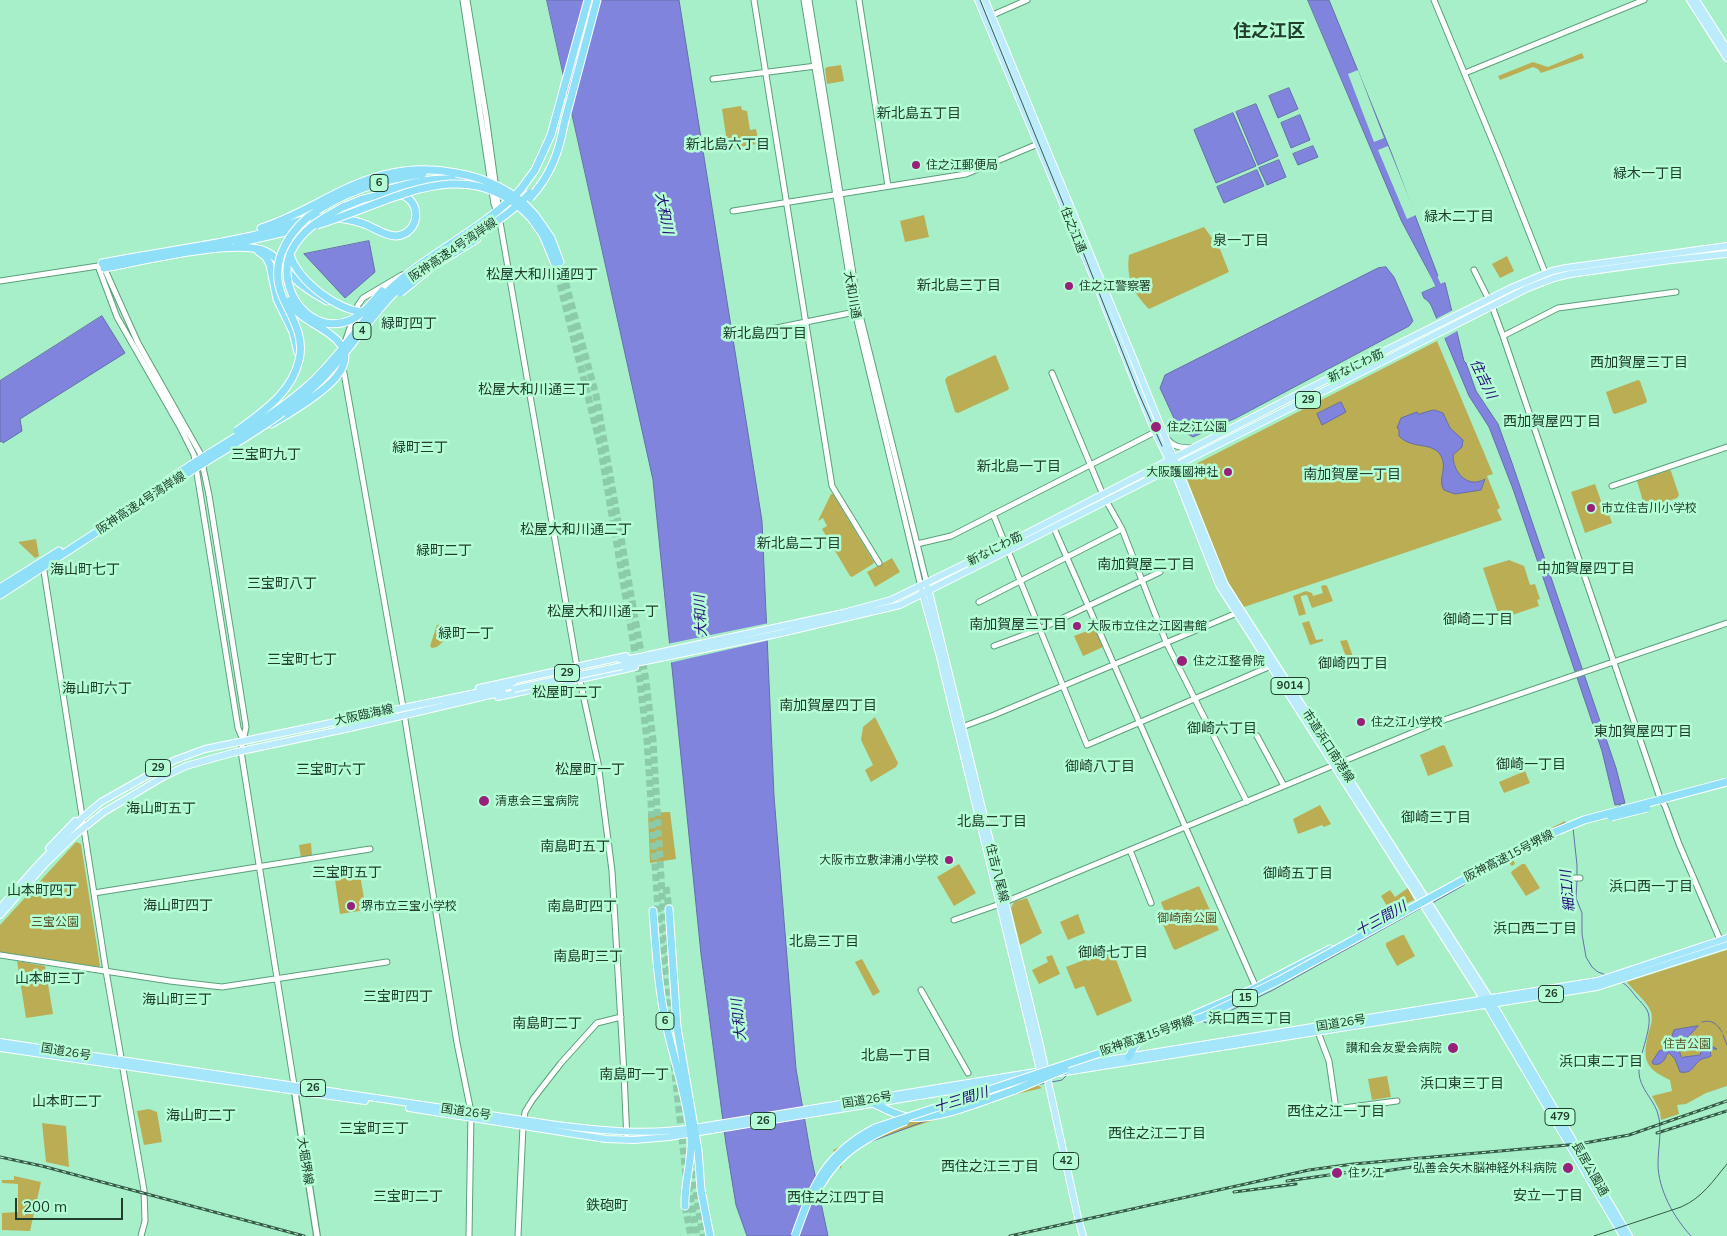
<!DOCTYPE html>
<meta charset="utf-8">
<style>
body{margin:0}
#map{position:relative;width:1727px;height:1236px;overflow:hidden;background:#a7efc8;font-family:Mulish,sans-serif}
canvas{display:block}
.scale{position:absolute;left:15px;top:1198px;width:108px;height:22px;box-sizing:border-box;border:2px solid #203d2e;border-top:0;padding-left:6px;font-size:15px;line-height:18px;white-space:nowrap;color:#203d2e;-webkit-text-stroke:4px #b4fdd5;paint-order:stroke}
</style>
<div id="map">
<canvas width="1727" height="1236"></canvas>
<div class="scale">200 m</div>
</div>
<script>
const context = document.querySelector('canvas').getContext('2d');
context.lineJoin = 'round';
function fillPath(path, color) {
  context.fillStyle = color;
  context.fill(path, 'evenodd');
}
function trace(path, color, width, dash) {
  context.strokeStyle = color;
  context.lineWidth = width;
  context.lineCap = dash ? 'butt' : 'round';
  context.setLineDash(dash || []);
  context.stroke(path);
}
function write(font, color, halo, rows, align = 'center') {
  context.font = font + ' Mulish,"Noto Sans JP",sans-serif';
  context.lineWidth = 5;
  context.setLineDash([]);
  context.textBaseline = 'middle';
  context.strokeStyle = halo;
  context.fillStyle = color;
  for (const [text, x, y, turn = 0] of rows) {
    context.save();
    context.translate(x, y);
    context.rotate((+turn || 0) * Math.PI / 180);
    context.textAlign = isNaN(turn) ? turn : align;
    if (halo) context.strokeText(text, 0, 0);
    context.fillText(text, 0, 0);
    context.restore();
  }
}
const green = new Path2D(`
 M 1582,53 L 1584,58 L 1541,73 L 1538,69 L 1533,67 L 1500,80 L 1498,76 L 1533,62 L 1548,67 Z
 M 841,65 L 844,81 L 827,84 L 825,69 L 827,67 Z
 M 741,106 L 742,110 L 747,111 L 750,130 L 756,129 L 758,140 L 755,140 L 756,144 L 728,149 L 722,109 Z
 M 924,215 L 929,237 L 905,242 L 900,221 Z
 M 1204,227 L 1220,249 L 1229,272 L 1149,309 C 1133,293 1126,278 1129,255 Z
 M 1507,256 L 1514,271 L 1500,278 L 1492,264 Z
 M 1437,341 L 1493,474 L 1487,476 L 1500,508 L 1497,510 L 1502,520 L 1244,607 L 1227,580 L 1185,474 L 1186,469 Z
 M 995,355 L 996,356 L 1009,388 L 1008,390 L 958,413 L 955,412 L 945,380 L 947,377 Z
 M 1638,380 L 1640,381 L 1647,401 L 1646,403 L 1615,414 L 1613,413 L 1606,392 Z
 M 1669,470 L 1671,471 L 1679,495 L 1677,498 L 1647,509 L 1645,508 L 1637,481 Z
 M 1595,484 L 1606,515 L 1609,514 L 1612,523 L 1585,533 L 1571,492 Z
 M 831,494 L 833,494 L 874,562 L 873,564 L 852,577 L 850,576 L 822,529 L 827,526 L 823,518 L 818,521 Z
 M 36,539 L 39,556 L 35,558 L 18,542 Z
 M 892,558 L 900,572 L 875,587 L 867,572 Z
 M 1509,560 L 1524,566 L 1530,585 L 1535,584 L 1540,599 L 1537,600 L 1539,606 L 1500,619 L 1483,568 Z
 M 1325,585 L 1327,586 L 1333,601 L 1312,608 L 1307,595 L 1301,596 L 1301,598 L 1306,614 L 1299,616 L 1293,596 L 1306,591 L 1312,593 L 1313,596 L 1323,593 L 1321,586 Z
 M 1309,621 L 1316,640 L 1323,639 L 1323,641 L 1310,645 L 1302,623 Z
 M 441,624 L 446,639 L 437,647 L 432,648 L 430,646 L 437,625 Z
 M 1095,628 L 1103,647 L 1083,656 L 1074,636 Z
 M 1347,640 L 1356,665 L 1350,667 L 1340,641 Z
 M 875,717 L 898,763 L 896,767 L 871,782 L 865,770 L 873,765 L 861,740 L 863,727 Z
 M 1443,745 L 1445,746 L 1453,766 L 1428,776 L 1420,755 Z
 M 1525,771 L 1530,783 L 1504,793 L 1499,782 Z
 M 1320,805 L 1331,824 L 1324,827 L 1322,825 L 1298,834 L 1293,819 Z
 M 670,812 L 676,859 L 650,863 L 648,813 Z
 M 1565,821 L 1567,828 L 1524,848 L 1526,852 L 1513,859 L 1515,864 L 1512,866 L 1504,858 L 1491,864 L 1489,860 Z
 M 76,842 L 81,844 L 100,966 L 99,967 L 0,952 L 0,925 Z
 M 311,843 L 312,856 L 301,858 L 299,845 Z
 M 959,864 L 976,893 L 954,906 L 937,877 Z
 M 1522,864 L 1525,864 L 1540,888 L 1526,896 L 1511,873 L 1512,871 Z
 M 359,869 L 366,910 L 340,914 L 334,873 Z
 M 1199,886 L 1219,930 L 1175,950 L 1173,948 L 1158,913 L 1164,910 L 1161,902 Z
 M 1408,888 L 1414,900 L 1390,911 L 1381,896 L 1390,890 L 1395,897 Z
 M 1027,898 L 1042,933 L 1020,945 L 1011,908 L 1014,902 Z
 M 1078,914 L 1085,933 L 1068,940 L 1060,922 Z
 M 1402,935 L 1404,935 L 1415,956 L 1397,966 L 1386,946 L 1386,943 Z
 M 1727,950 L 1727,1086 L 1706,1093 L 1686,1104 L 1677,1105 L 1679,1114 L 1661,1120 L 1660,1111 L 1652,1096 L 1672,1091 L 1670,1080 C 1644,1068 1642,1059 1649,1031 C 1651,1025 1653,1019 1651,1012 C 1649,1004 1633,990 1627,982 Z
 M 1107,951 L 1113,952 L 1132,1001 L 1097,1016 L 1084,986 L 1075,989 L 1066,967 Z
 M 1052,955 L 1060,974 L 1039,984 L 1032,970 L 1048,962 L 1046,957 Z
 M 862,959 L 880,992 L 873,996 L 855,962 Z
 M 17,961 L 45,966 L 53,1014 L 26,1018 Z
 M 1387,1076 L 1391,1097 L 1372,1100 L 1368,1079 Z
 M 1035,1084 L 1042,1088 L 1009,1096 L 872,1140 L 861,1145 L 842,1159 L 841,1169 C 837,1165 836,1156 833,1150 L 903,1118 L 917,1120 Z
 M 149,1109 L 157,1112 L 162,1142 L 144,1145 L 137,1111 Z
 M 42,1123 L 66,1126 L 69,1167 L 46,1162 Z
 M 14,1176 L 41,1182 L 30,1231 L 2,1230 L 2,1213 L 18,1212 L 18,1184 L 2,1183 L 2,1180 L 14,1180 Z`);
const water = new Path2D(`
 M 547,0 L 679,0 L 762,521 L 774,796 L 796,1069 L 811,1156 L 828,1236 L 747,1236 L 736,1205 L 726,1144 L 701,954 L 653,480 Z
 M 1308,0 L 1329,0 L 1391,152 L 1438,276 L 1432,278 L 1402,222 Z
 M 1289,88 L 1298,109 L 1278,118 L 1269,96 Z
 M 1256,104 L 1278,156 L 1258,165 L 1236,112 Z
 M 1233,113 L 1256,166 L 1216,183 L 1194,130 Z
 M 1300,115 L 1310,140 L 1291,148 L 1281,123 Z
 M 1313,146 L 1318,157 L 1298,165 L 1293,154 Z
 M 1279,160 L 1286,177 L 1267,185 L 1259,168 Z
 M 1257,170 L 1264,186 L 1224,203 L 1217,187 Z
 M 369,241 L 375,272 L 345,298 L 304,254 Z
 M 1386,267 L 1394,277 L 1413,321 L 1409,326 L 1236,418 L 1193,437 L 1179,429 L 1160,388 L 1165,375 L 1378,268 Z
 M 1445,283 L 1464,361 L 1466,363 L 1476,391 L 1498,424 L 1512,463 L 1616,768 L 1625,803 L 1615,805 L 1602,751 L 1513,489 L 1489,427 L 1469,396 L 1431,305 L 1428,301 L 1424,298 L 1422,293 Z
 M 102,316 L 125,353 L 20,419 L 22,431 L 3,443 L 2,441 L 0,442 L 0,381 Z
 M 1341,402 L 1346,412 L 1322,425 L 1317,414 Z
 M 1434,410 L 1443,413 L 1450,428 L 1463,440 L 1462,447 L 1453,455 C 1453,473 1468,489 1485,479 L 1481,490 L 1455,494 L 1444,490 C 1437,480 1448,468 1441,456 C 1433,441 1412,450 1399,436 L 1399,429 L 1397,428 L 1401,418 L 1417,412 L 1418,414 Z
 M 1698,1026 L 1689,1036 L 1682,1041 C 1680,1046 1678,1055 1683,1058 L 1684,1057 L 1700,1055 L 1703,1045 L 1706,1043 L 1717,1049 L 1710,1049 L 1711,1056 C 1708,1058 1703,1058 1700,1060 C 1692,1067 1692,1074 1680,1072 L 1675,1059 L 1669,1053 L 1667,1054 C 1665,1060 1661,1066 1653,1064 L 1652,1062 L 1659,1051 L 1668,1048 L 1674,1030 Z`);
const pier = new Path2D(`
 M 1358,70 L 1384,138 L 1374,142 L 1348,74 Z
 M 1388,146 L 1416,215 L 1407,219 L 1378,150 Z
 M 1455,309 L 1459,330 L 1443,339 L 1434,320 Z
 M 769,623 L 770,640 L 669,663 L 667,644 Z`);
const stream = new Path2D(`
 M 1606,811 L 1620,806 L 1620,804
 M 1573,828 L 1577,865 L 1577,876
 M 1538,835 L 1565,823
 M 1577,880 L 1576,898 L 1582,913 L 1582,934 L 1586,957 L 1592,967 L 1598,972 L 1606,975
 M 1432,903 L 1464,885 L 1466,882
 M 1621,982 C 1628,985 1632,992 1637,998 C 1640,1001 1644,1005 1647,1010 C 1655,1025 1638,1055 1639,1073 C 1640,1088 1652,1098 1657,1111 C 1663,1127 1658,1147 1658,1164 C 1658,1189 1674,1218 1691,1236
 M 1203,1020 L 1205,1023 L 1273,990 L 1421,908
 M 1702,1022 C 1712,1019 1717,1024 1722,1032
 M 1723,1035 L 1727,1045
 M 1052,1082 L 1062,1080 L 1068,1074
 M 1033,1086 L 1046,1083
 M 867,1143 L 931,1119`);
const river = new Path2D(`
 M 1431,270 L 1438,285 L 1438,293`);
const motorwayTunnel = new Path2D(`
 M 560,262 L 596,395 L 646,681 L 653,740 L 663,911 L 670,974
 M 555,264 L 600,444 L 640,682 L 647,740 L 658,911 L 670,1028
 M 666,887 L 669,909
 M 674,1064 L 686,1175
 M 691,1161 L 703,1236
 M 688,1185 L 697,1236
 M 685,1206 L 691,1236`);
const tertiary = new Path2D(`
 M 463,0 L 494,204 L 499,216 L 507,262 L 577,667 L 598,763 L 612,871 L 624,1074 L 627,1140
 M 467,0 L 486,116 L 499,211
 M 754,0 L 832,486 L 879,563
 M 804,0 L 855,312 L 921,587
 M 809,0 L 859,311 L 927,584
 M 859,0 L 888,186
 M 1434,0 L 1500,159 L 1546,275
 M 988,17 L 1027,0
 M 1465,73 L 1644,0
 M 713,79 L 816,66
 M 733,211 L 966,174 L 1038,144
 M 476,231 L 494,219
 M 98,266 L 117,317 L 180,427 L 194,455 L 238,728 L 243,740
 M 1474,270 L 1492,306 L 1503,336 L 1660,798 L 1665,806 L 1679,844 L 1721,942
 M 0,281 L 98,266 L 102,263 L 138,343 L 200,453 L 209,495 L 246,727 L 241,751 L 294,1085
 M 752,333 L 855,312
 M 1503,336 L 1558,308 L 1676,292
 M 344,345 L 358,305 L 363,298 L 402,275
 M 332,364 L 344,373 L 403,707 L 457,1043 L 471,1112 L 469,1236
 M 1052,373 L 1103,495 L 1122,529 L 1166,642 L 1247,802
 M 1167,439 C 1174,447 1181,448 1192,448
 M 1612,486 L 1727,447
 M 993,514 L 1087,745 L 1271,666
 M 1053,526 L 1254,983
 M 917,544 L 951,536 L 1155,432
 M 44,571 L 106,971 L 144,1190 L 145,1221 L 141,1236
 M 979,602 L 1122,529
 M 994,646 L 1040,629 L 1160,572
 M 962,727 L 994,715 L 1237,613
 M 1257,736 L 1284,786
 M 1130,850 L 1151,903
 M 1574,878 L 1580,878
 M 94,893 L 370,849
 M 954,920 L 1000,904 L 1438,722 L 1727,623
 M 0,955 L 170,981 L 222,987 L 387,962
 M 921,990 L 968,1073
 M 1318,1032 L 1329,1061 L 1336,1109 L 1397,1101
 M 518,1236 L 523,1126 L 525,1112 L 533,1099 L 561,1063 L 597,1023 L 621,1017`);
const secondary = new Path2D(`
 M 294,1087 L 317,1236`);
const primary = new Path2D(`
 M 978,0 L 1093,276 L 1155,432 L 1173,468 L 1219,585 L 1484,1000
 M 985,0 L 1131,353 L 1225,585 L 1490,999
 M 1690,0 L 1727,58
 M 1696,0 L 1727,49
 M 928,588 L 1040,1045 L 1078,1218 L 1083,1236
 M 922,591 L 940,657 L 1039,1066 L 1040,1071 L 1045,1075
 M 621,661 L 843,613 L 891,600 L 1010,542 L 1304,391 L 1511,288 L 1552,271 L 1566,268 L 1727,246
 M 626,665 L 777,634 L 900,605 L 1528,288 L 1554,278 L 1570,274 L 1671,260 L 1727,254
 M 479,688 L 626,656
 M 498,697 L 635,667
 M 49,848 L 75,821
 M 0,908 L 34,869 L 83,817 L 101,802 L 175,760 L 205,749 L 514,685
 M 0,915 L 46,863 L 76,834 L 104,812 L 163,777 L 186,766 L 232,753 L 350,728 L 503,692`);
const trunk = new Path2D(`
 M 1485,1002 L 1623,1236
 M 1492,1002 L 1629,1236
 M 0,1042 L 557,1125 C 603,1131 648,1135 694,1128 L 1035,1072
 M 0,1048 L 365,1101
 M 1065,1067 L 1597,981 L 1727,938
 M 1059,1073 L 1597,987 L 1727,945
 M 409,1108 L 606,1139 L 634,1140 L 669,1137 L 1005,1082`);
const motorway = new Path2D(`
 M 563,128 L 597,0
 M 521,189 L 535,170 L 551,135 L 588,0
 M 383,191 C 416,181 448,173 482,185
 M 343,207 L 363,199
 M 535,215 L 551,238 L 560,262
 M 308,217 C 340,193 383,179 423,174
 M 337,218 C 347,219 357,221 367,225 C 376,229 386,236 396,236 C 421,234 423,198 398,194 C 386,192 373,197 360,200
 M 531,218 L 543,235 L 555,264
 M 261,228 C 290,219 314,204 341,191 C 377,173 417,165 456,173
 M 237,243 L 312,226
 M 258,251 L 266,257 L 270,265 L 277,299 L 293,332 L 298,353
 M 102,263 C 152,253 203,247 252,236 C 277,230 300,217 326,217
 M 104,268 C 139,262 238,237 267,252 C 279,258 286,270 295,279 C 304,288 315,294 327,301
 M 411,284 L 432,267 L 477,239
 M 271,424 L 288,414
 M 168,480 L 191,465
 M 0,588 L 59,551
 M 0,595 L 194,469
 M 669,909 L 677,1027 L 698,1150 L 701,1190 L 710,1236
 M 653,911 C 656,950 658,989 667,1028 C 675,1063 687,1098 691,1135 C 693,1159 684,1182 685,1206
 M 1180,1021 L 1249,991 L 1330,949
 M 1129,1057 L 1134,1047 L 1141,1039
 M 875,1104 C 885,1109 896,1115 907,1117 C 938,1121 985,1100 1015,1090`);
const tram = new Path2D(`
 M 980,0 L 1083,252 L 1139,394 L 1162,446
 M 1594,1236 L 1681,1207 C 1702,1198 1713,1181 1727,1164`);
const rail = new Path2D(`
 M 1657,1133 L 1727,1111
 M 0,1157 L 42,1166 L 304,1236
 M 1358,1175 L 1432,1164
 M 1287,1181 L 1364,1170
 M 1234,1192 L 1296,1184
 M 1010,1236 L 1309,1170 L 1353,1164 L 1579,1144 L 1629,1135 L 1727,1101`);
const primaryBridge = new Path2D(`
 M 514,689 L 622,666`);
const motorwayBridge = new Path2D(`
 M 456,173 C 487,178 514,191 535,215
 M 530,198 C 550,176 559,153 564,124
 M 343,207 C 322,218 301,230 291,252 C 275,288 310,338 351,320 C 364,314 373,301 382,291
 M 317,225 C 389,204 467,148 531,218
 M 290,254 C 296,280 339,312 365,312
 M 400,293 L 411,284
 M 288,414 C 311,399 372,365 331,335 C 316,323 299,319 289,301
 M 237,431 C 262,412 292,393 299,360 C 305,337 292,318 283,298 C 269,267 284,238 308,217
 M 191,465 C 233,438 278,414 314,380 C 341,354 363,321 387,292 C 428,252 482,231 521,189
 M 194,469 C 237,442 284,417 321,380 C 353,348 375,307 410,278 C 448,247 497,229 530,193
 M 1611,817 L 1647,808
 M 1015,1090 L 1065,1069
 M 813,1200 C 833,1156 862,1138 906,1121
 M 795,1236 C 813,1185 825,1154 875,1128 L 1142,1039 L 1205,1016 L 1278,981 L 1538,839 L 1584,820 L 1727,782`);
const markers = [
 [916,165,5,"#98207b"],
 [1069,286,5,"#98207b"],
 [1156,427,6,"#98207b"],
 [1228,472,5,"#98207b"],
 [1591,508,5,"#98207b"],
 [1077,626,5,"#98207b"],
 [1182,661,6,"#98207b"],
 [1361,722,5,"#98207b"],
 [484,801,6,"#98207b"],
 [949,860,5,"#98207b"],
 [351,906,5,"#98207b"],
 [1453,1048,6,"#98207b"],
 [1568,1168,6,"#98207b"],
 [1337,1173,6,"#98207b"]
];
const shields = [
 [379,183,18],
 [362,331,18],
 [1308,400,25],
 [567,673,25],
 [1290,686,38],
 [158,768,25],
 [1551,994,25],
 [1245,998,25],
 [665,1021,18],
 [313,1088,25],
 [1560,1117,30],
 [763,1121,25],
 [1066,1161,25]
];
const shieldNames = [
 ["6",379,183],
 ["4",362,331],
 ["29",1308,400],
 ["29",567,673],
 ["9014",1290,686],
 ["29",158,768],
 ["26",1551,994],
 ["15",1245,998],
 ["6",665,1021],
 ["26",313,1088],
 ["479",1560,1117],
 ["26",763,1121],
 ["42",1066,1161]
];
const poiNames = [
 ["住之江郵便局",926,165],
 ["住之江警察署",1079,286],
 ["住之江公園",1167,427],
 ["大阪護國神社",1218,472,"right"],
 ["市立住吉川小学校",1601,508],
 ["大阪市立住之江図書館",1087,626],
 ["住之江整骨院",1193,661],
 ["住之江小学校",1371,722],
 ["清恵会三宝病院",495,801],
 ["大阪市立敷津浦小学校",939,860,"right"],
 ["堺市立三宝小学校",361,906],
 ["讃和会友愛会病院",1442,1048,"right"],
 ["弘善会矢木脳神経外科病院",1557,1168,"right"],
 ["住ノ江",1348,1173]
];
const streetNames = [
 ["住之江通",1073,230,68],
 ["阪神高速4号湾岸線",453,250,-34],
 ["大和川通",852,295,80],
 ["新なにわ筋",1356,366,-26],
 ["阪神高速4号湾岸線",141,503,-33],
 ["新なにわ筋",995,549,-27],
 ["大阪臨海線",364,715,-12],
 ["市道浜口南港線",1328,746,57],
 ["阪神高速15号堺線",1509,856,-27],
 ["住吉八尾線",997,873,76],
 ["国道26号",1341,1023,-9],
 ["阪神高速15号堺線",1147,1036,-19],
 ["国道26号",66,1052,9],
 ["国道26号",867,1100,-9],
 ["国道26号",466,1112,8],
 ["大堀堺線",305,1161,81],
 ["長居公園通",1590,1169,60]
];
const parkNames = [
 ["御崎南公園",1187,918],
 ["三宝公園",55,922],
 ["住吉公園",1687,1044]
];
const neighbourhoodNames = [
 ["新北島五丁目",919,114],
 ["新北島六丁目",728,145],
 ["緑木一丁目",1648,174],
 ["緑木二丁目",1459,217],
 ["泉一丁目",1241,241],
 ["松屋大和川通四丁",542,275],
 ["新北島三丁目",959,286],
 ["緑町四丁",409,324],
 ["新北島四丁目",765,334],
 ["西加賀屋三丁目",1639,363],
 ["松屋大和川通三丁",534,390],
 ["西加賀屋四丁目",1552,422],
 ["緑町三丁",420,448],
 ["三宝町九丁",266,455],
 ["新北島一丁目",1019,467],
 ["南加賀屋一丁目",1352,475],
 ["松屋大和川通二丁",576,530],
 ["新北島二丁目",799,544],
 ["緑町二丁",444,551],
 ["南加賀屋二丁目",1146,565],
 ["中加賀屋四丁目",1586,569],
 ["海山町七丁",85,570],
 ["三宝町八丁",282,584],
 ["松屋大和川通一丁",603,612],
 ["御崎二丁目",1478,620],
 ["南加賀屋三丁目",1018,625],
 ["緑町一丁",466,634],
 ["三宝町七丁",302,660],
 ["御崎四丁目",1353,664],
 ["海山町六丁",97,689],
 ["松屋町二丁",567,693],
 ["南加賀屋四丁目",828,706],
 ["御崎六丁目",1222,729],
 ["東加賀屋四丁目",1643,732],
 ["御崎一丁目",1531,765],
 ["御崎八丁目",1100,767],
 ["三宝町六丁",331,770],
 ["松屋町一丁",590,770],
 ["海山町五丁",161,809],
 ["御崎三丁目",1436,818],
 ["北島二丁目",992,822],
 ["南島町五丁",575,847],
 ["三宝町五丁",347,873],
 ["御崎五丁目",1298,874],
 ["浜口西一丁目",1651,887],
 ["山本町四丁",42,891],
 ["海山町四丁",178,906],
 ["南島町四丁",582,907],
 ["浜口西二丁目",1535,929],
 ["北島三丁目",824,942],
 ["御崎七丁目",1113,953],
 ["南島町三丁",588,957],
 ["山本町三丁",50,979],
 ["三宝町四丁",398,997],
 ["海山町三丁",177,1000],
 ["浜口西三丁目",1250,1019],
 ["南島町二丁",547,1024],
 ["北島一丁目",896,1056],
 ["浜口東二丁目",1601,1062],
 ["南島町一丁",634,1075],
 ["浜口東三丁目",1462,1084],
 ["山本町二丁",67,1102],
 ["西住之江一丁目",1336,1112],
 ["海山町二丁",201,1116],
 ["三宝町三丁",374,1129],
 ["西住之江二丁目",1157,1134],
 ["西住之江三丁目",990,1167],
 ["安立一丁目",1548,1196],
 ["三宝町二丁",408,1197],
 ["西住之江四丁目",836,1198],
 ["鉄砲町",607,1206]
];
const waterNames = [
 ["大和川",664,213,79],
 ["住吉川",1483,379,64],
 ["大和川",701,616,-93],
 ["細江川",1568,891,-95],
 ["十三間川",1381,919,-29],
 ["大和川",739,1020,-96],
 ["十三間川",961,1100,-17]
];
const districtNames = [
 ["住之江区",1269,32]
];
fillPath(green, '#bbad53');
fillPath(water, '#8084dd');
trace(water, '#636fa8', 1);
fillPath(pier, '#a7efc8');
trace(stream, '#636fa8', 1);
trace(river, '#8084dd', 6);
trace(motorwayTunnel, '#8ccba9', 7, [7, 3.5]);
trace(tertiary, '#5aa07c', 7);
trace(secondary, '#5aa07c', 8);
trace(primary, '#fff', 8);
trace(trunk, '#fff', 8);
trace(motorway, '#fff', 9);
trace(tertiary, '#fff', 5);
trace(secondary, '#fff', 5.5);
trace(primary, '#bcecfb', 6);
trace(trunk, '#a6e6fa', 6);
trace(motorway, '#8fdff8', 7);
trace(tram, '#375b48', 1);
trace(rail, '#375b48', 3);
trace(rail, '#b4fdd5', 1, [4]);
trace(primaryBridge, '#fff', 8, []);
trace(motorwayBridge, '#fff', 9, []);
trace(primaryBridge, '#bcecfb', 6);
trace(motorwayBridge, '#8fdff8', 7);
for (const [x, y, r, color] of markers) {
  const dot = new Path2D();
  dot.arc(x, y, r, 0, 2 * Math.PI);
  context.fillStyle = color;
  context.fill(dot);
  trace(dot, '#b4fdd5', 2);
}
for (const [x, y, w] of shields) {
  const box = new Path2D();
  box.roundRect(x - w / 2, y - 8.5, w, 17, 4);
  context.fillStyle = '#b4fdd5';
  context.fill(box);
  trace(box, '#203d2e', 1);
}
write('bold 11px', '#203d2e', null, shieldNames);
write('12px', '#203d2e', '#b4fdd5', poiNames, 'left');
write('12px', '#203d2e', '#b4fdd5', streetNames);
write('12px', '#585123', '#b4fdd5', parkNames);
write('14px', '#203d2e', '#b4fdd5', neighbourhoodNames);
write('italic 14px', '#260d79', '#b4fdd5', waterNames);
write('bold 18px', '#203d2e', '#b4fdd5', districtNames);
</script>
